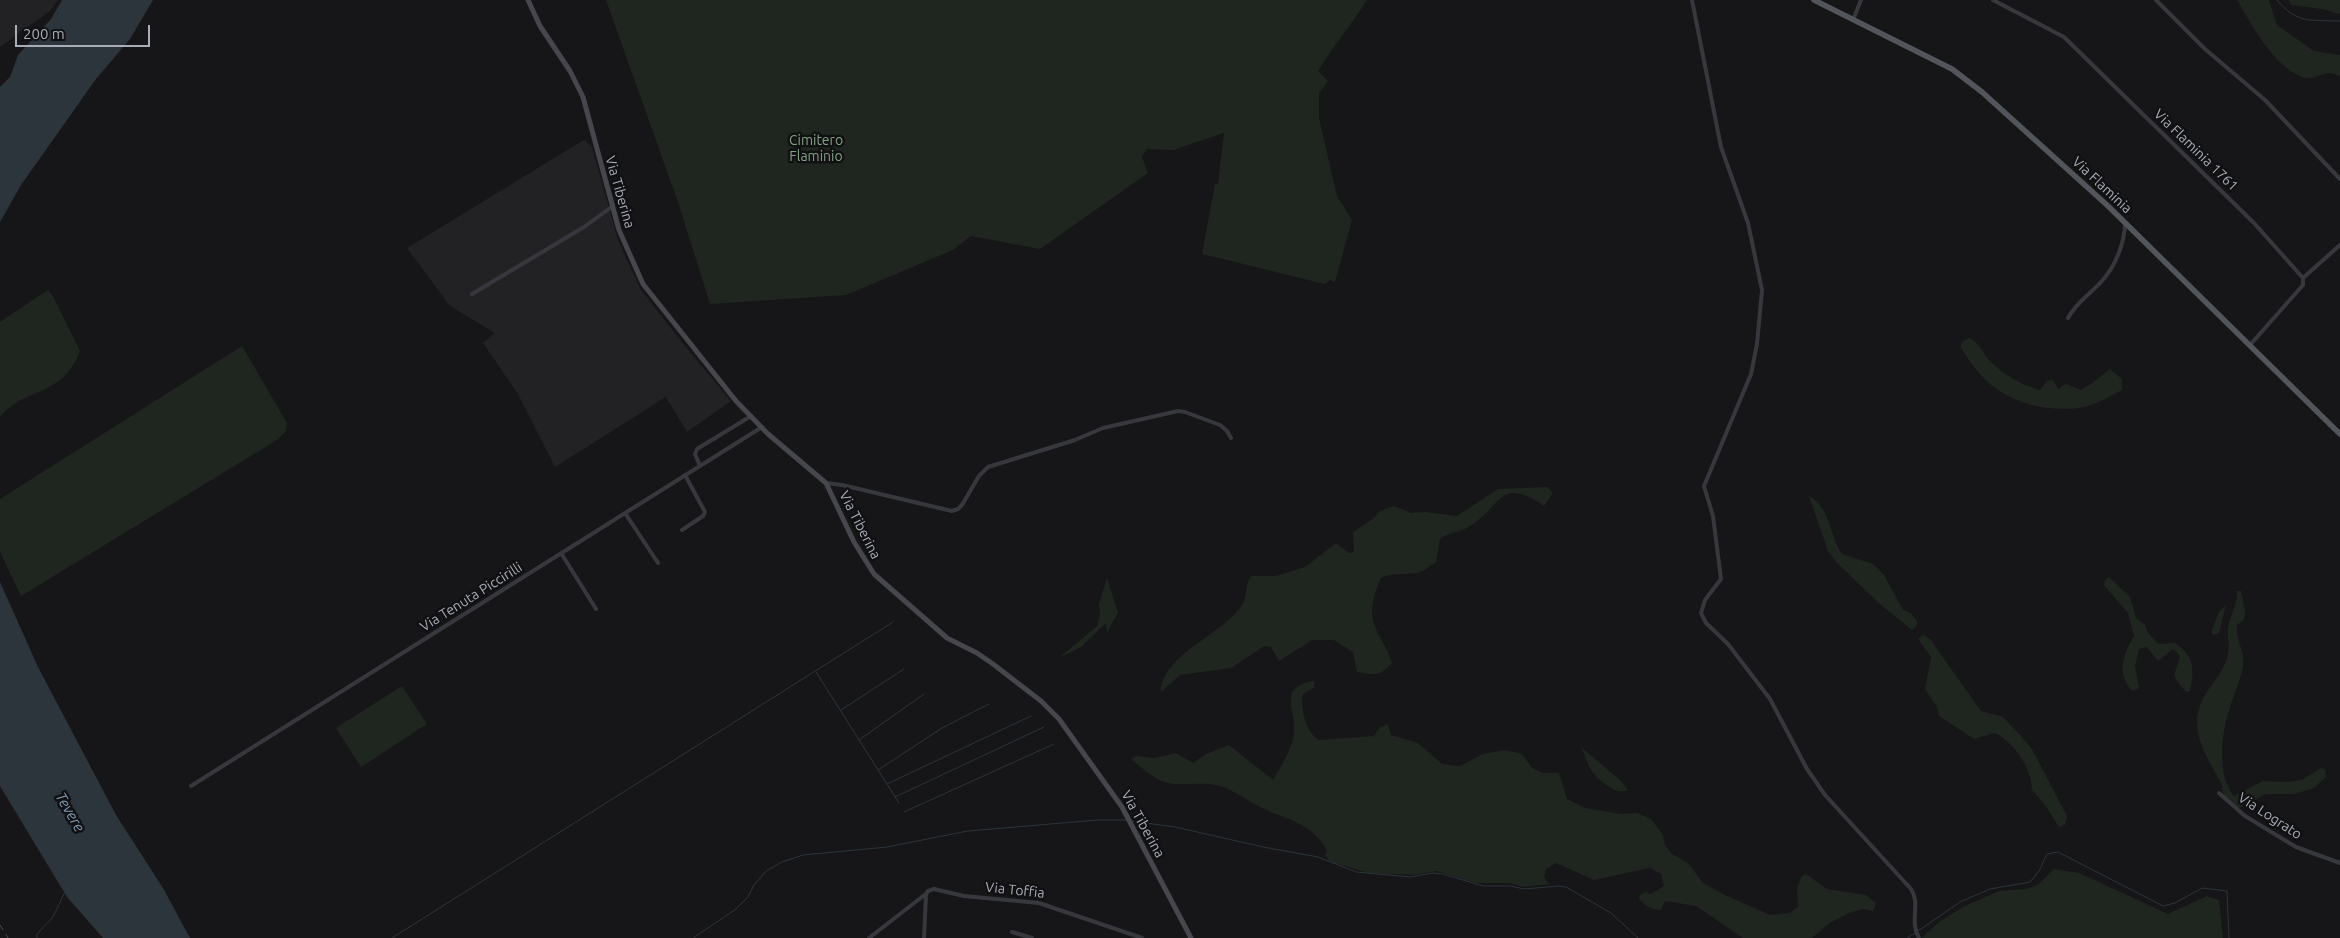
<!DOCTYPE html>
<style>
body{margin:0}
#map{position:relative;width:2340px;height:938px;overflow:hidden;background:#161618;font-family:Ubuntu,sans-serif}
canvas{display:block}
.scale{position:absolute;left:15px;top:25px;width:135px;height:22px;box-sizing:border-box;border:2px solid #a8adb8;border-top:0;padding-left:6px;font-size:15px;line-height:18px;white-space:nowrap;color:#a8adb8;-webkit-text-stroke:4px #111113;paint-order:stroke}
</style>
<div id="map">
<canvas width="2340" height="938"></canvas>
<div class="scale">200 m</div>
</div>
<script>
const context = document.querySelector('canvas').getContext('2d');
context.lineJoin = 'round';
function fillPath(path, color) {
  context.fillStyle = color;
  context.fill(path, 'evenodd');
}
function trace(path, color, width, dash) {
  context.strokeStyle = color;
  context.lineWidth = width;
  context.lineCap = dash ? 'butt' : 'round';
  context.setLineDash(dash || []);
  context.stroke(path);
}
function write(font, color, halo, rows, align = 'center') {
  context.font = font + ' Ubuntu,sans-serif';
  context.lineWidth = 5;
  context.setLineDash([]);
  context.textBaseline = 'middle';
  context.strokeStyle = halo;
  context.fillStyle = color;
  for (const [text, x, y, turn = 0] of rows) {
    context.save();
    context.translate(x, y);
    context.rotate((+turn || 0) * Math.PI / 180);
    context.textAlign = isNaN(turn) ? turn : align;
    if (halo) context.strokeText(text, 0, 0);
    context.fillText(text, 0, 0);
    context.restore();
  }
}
const built = new Path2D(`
 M 0,0 L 58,0 L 50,11 L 0,47 Z
 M 582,141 L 586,141 L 592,147 L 618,240 L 641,290 L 685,346 L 731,401 L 687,432 L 666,397 L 555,467 L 518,394 L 483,343 L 495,333 L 450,306 L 407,248 Z`);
const green = new Path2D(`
 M 606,0 L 1367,0 C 1352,24 1333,46 1318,71 L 1328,81 L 1319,93 L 1319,118 L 1337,196 L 1352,220 L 1335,282 L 1330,280 L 1325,284 L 1202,254 L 1215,184 L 1218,184 L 1224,133 L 1173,150 L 1147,149 L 1142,157 L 1148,173 L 1040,249 L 971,236 L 953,250 L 846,295 L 710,304 L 679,205 Z
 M 2237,0 L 2269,0 L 2277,25 L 2314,51 L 2340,55 L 2340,76 C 2337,75 2332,73 2329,73 C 2321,73 2313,80 2306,78 C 2276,71 2251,24 2237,0 Z
 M 2288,0 L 2340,0 L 2340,14 L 2322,9 L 2292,5 Z
 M 48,290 L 53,296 L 80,351 C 62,398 26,386 0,417 L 0,322 Z
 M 1969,338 C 1980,342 1982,353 1990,361 C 2006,376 2018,383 2040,390 L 2047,381 L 2053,380 L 2058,389 L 2066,384 L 2081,390 L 2091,384 L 2110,369 L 2122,379 L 2122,390 C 2108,397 2094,406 2079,408 C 2044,412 2004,402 1980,374 C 1972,366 1966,355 1960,346 L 1963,341 Z
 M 242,346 L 287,423 L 286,431 L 277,440 L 21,596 L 0,552 L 0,499 Z
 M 1547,487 L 1553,493 L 1544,506 C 1500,476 1502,505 1472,525 C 1462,532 1450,532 1440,539 L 1436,562 L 1423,571 L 1416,573 L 1388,575 L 1381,578 C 1375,591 1369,610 1374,624 C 1379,638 1387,647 1392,663 C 1380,677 1374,675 1357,672 L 1353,652 L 1334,640 L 1312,640 L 1279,661 L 1271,647 L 1264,646 L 1231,668 L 1180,675 L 1161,692 C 1161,655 1224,634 1242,605 C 1248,596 1244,586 1251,576 L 1276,576 L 1305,567 L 1336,543 L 1349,553 L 1354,552 L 1353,532 L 1374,518 L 1380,511 L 1394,506 L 1411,513 L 1425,512 L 1457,516 L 1498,489 Z
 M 1809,496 C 1830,506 1830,537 1842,554 L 1873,564 L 1884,575 L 1903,610 L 1911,613 L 1917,621 L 1917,625 L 1912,630 L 1881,605 L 1836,562 L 1828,551 Z
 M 2109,577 L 2130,597 L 2136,618 L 2145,625 L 2147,631 L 2157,643 L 2161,644 L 2174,643 C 2194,654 2195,670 2190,691 L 2186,692 C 2169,672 2175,678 2180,656 L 2173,649 L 2158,661 L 2147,647 L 2139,649 L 2135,666 L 2139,688 L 2132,691 C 2116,672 2123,655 2134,636 L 2128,613 L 2104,585 L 2105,580 Z
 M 1107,578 L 1118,612 L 1107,633 L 1106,623 L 1081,647 L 1059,658 L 1097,626 L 1100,615 L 1099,604 Z
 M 2237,591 L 2241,591 L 2245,611 L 2244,620 L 2237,625 C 2235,640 2246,652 2243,667 C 2240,682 2233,696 2229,711 C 2221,735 2217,776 2234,796 L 2263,781 L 2285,782 L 2302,780 L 2321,768 L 2325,770 L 2326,777 L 2314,788 L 2294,794 L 2266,794 L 2239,808 C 2230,802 2221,796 2222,785 C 2207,756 2185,728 2205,695 C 2213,682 2224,671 2228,655 C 2230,647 2227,637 2228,628 C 2230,615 2238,604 2237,591 Z
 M 2226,605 L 2219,633 L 2213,635 L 2211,632 L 2219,612 Z
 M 1923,635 L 1930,639 L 1981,711 L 2003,717 L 2020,735 L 2032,749 L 2067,816 L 2065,825 L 2059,827 L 2045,805 L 2032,790 C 2032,769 2015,743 1995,733 L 1974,739 L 1939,716 L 1937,707 L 1925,689 L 1931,657 L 1918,639 Z
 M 1314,681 L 1314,688 L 1303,694 C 1300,708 1306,733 1319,740 L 1374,736 L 1380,727 L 1388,724 L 1391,735 L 1418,743 L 1442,764 L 1460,766 L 1483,754 L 1505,750 L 1522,754 L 1532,768 L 1543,773 L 1559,773 L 1567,799 L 1585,808 L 1621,814 L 1637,813 L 1651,819 L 1663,835 L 1665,845 L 1672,854 L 1688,863 L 1703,883 L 1725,895 L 1770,915 L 1789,913 L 1798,907 L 1797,888 L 1801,877 L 1806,874 L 1827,889 L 1866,895 L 1876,903 L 1873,911 L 1863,909 L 1849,913 L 1831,922 L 1812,938 L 1743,938 L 1696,906 L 1665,901 L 1661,910 C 1651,910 1646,906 1639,899 L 1640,895 L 1645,892 L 1651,894 L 1664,886 L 1661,874 L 1650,868 L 1594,880 L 1556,863 L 1546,869 L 1544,877 L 1549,884 L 1524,887 L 1510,883 L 1476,883 L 1437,871 L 1414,875 L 1369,873 L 1330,862 L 1325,855 L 1327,851 C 1313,822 1283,819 1258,806 C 1245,799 1230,788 1216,785 C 1199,781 1180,788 1162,781 C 1151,777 1140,766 1131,759 L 1136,756 L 1154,758 L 1176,753 L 1193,763 L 1206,754 L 1229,745 L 1273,780 C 1280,769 1293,746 1294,733 C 1297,710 1276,687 1314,681 Z
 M 402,686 L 427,724 L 361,767 L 336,728 Z
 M 1581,747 L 1620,780 L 1628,790 C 1618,796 1601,782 1594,774 C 1588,766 1585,756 1581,747 Z
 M 2054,869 L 2079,873 L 2168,914 L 2207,896 L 2219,900 L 2223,938 L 1921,938 L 1939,922 L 1963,907 L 1999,891 L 2027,889 L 2039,884 Z`);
const water = new Path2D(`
 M 62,0 L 153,0 L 130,39 L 96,79 L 21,185 L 0,222 L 0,87 L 10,77 L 18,55 L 51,19 Z
 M 0,582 L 38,667 L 116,815 L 163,888 L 190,938 L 103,938 L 67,897 L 0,786 Z`);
const stream = new Path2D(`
 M 2277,0 C 2297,24 2311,20 2340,21
 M 816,672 L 899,803
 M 841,710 L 904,669
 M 859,740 L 924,694
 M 878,770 L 942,728 L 989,704
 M 887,784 L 1031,716
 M 895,797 L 1044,727
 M 904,812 L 1054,744
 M 1132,821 L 1175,827 L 1263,847 L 1318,857 L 1356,872 L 1411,877 L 1432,873 L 1443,874 L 1483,886 L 1511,886 L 1524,889 L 1559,886 L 1566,887 L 1611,913 L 1638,938
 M 1918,931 L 1960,902 L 1990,889 L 2030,882 L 2039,871 L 2047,854 L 2058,852 L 2163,906 L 2175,903 L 2202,888 L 2227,891 L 2229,938
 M 37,938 L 37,934 L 53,917 L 65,892
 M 392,938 L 893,622
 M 693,938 L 736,909 L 748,897 L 754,885 L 766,871 L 782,862 L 803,855 L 887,847 L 968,831 L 1098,820 L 1126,820
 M 1907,938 L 1915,933`);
const street = new Path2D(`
 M 1692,0 L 1721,147 L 1748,223 L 1762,290 L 1757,344 L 1751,374 L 1704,486 L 1713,516 L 1721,579 L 1705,600 L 1701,613 L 1706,623 L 1728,644 L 1770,699 L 1807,769 L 1825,795 L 1911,889 C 1921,904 1909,921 1919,938
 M 1993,0 L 2064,37 L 2254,223 L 2303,278 L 2303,285 L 2250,345
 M 2156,0 L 2205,49 L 2265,100 L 2340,179
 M 1853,20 L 1861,0
 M 2303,278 L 2340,245
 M 472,294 L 584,227 L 613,206
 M 2068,318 C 2075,304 2090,294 2100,283 C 2115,268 2125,243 2125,222
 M 700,466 L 695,454 L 697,449 L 751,416
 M 826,483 L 842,485 L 952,511 L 958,509 L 962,505 L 979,476 L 988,467 L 1075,440 L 1103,428 L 1178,411 L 1185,412 L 1220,425 L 1227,431 L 1231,438
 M 625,513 L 658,563
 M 682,530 L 703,516 L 705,512 L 685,475
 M 561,553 L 596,609
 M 191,786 L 762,427
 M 2219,793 L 2245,816 L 2296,847 L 2340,863
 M 1012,932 L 1032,938
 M 869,938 L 927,893
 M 924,938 L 926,895 L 928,891 L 934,889 L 964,896 L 1039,903 L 1142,938`);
const secondary = new Path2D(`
 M 528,0 L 540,26 L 570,71 L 583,97 L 619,230 L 643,284 L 736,401 L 768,434 L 826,483 L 854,542 L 874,574 L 947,638 L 977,653 L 993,664 L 1041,701 L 1059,719 L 1122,807 L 1191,938`);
const primary = new Path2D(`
 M 1814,0 L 1952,69 L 1982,92 L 2108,206 L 2340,434`);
const rail = new Path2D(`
 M 0,925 L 8,938`);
const parkNames = [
 ["Cimitero",816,140],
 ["Flaminio",816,156]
];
const streetNames = [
 ["Via Flaminia 1761",2196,150,44],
 ["Via Flaminia",2102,185,43],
 ["Via Tiberina",620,192,74],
 ["Via Tiberina",860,525,63],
 ["Via Tenuta Piccirilli",471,597,-32],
 ["Via Lograto",2270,816,33],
 ["Via Tiberina",1143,824,61],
 ["Via Toffia",1015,890,6]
];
const waterNames = [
 ["Tevere",70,812,60]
];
fillPath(built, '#222225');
fillPath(green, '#1e261f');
fillPath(water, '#2c353c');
trace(stream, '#2c353c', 1);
trace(street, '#37383d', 4);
trace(secondary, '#45474d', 5);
trace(primary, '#53555c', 5.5);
trace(rail, '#4a4c52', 1, [6, 5]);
write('14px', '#7fa381', '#111113', parkNames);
write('14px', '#a8adb8', '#111113', streetNames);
write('italic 15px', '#7f9bb3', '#111113', waterNames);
</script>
